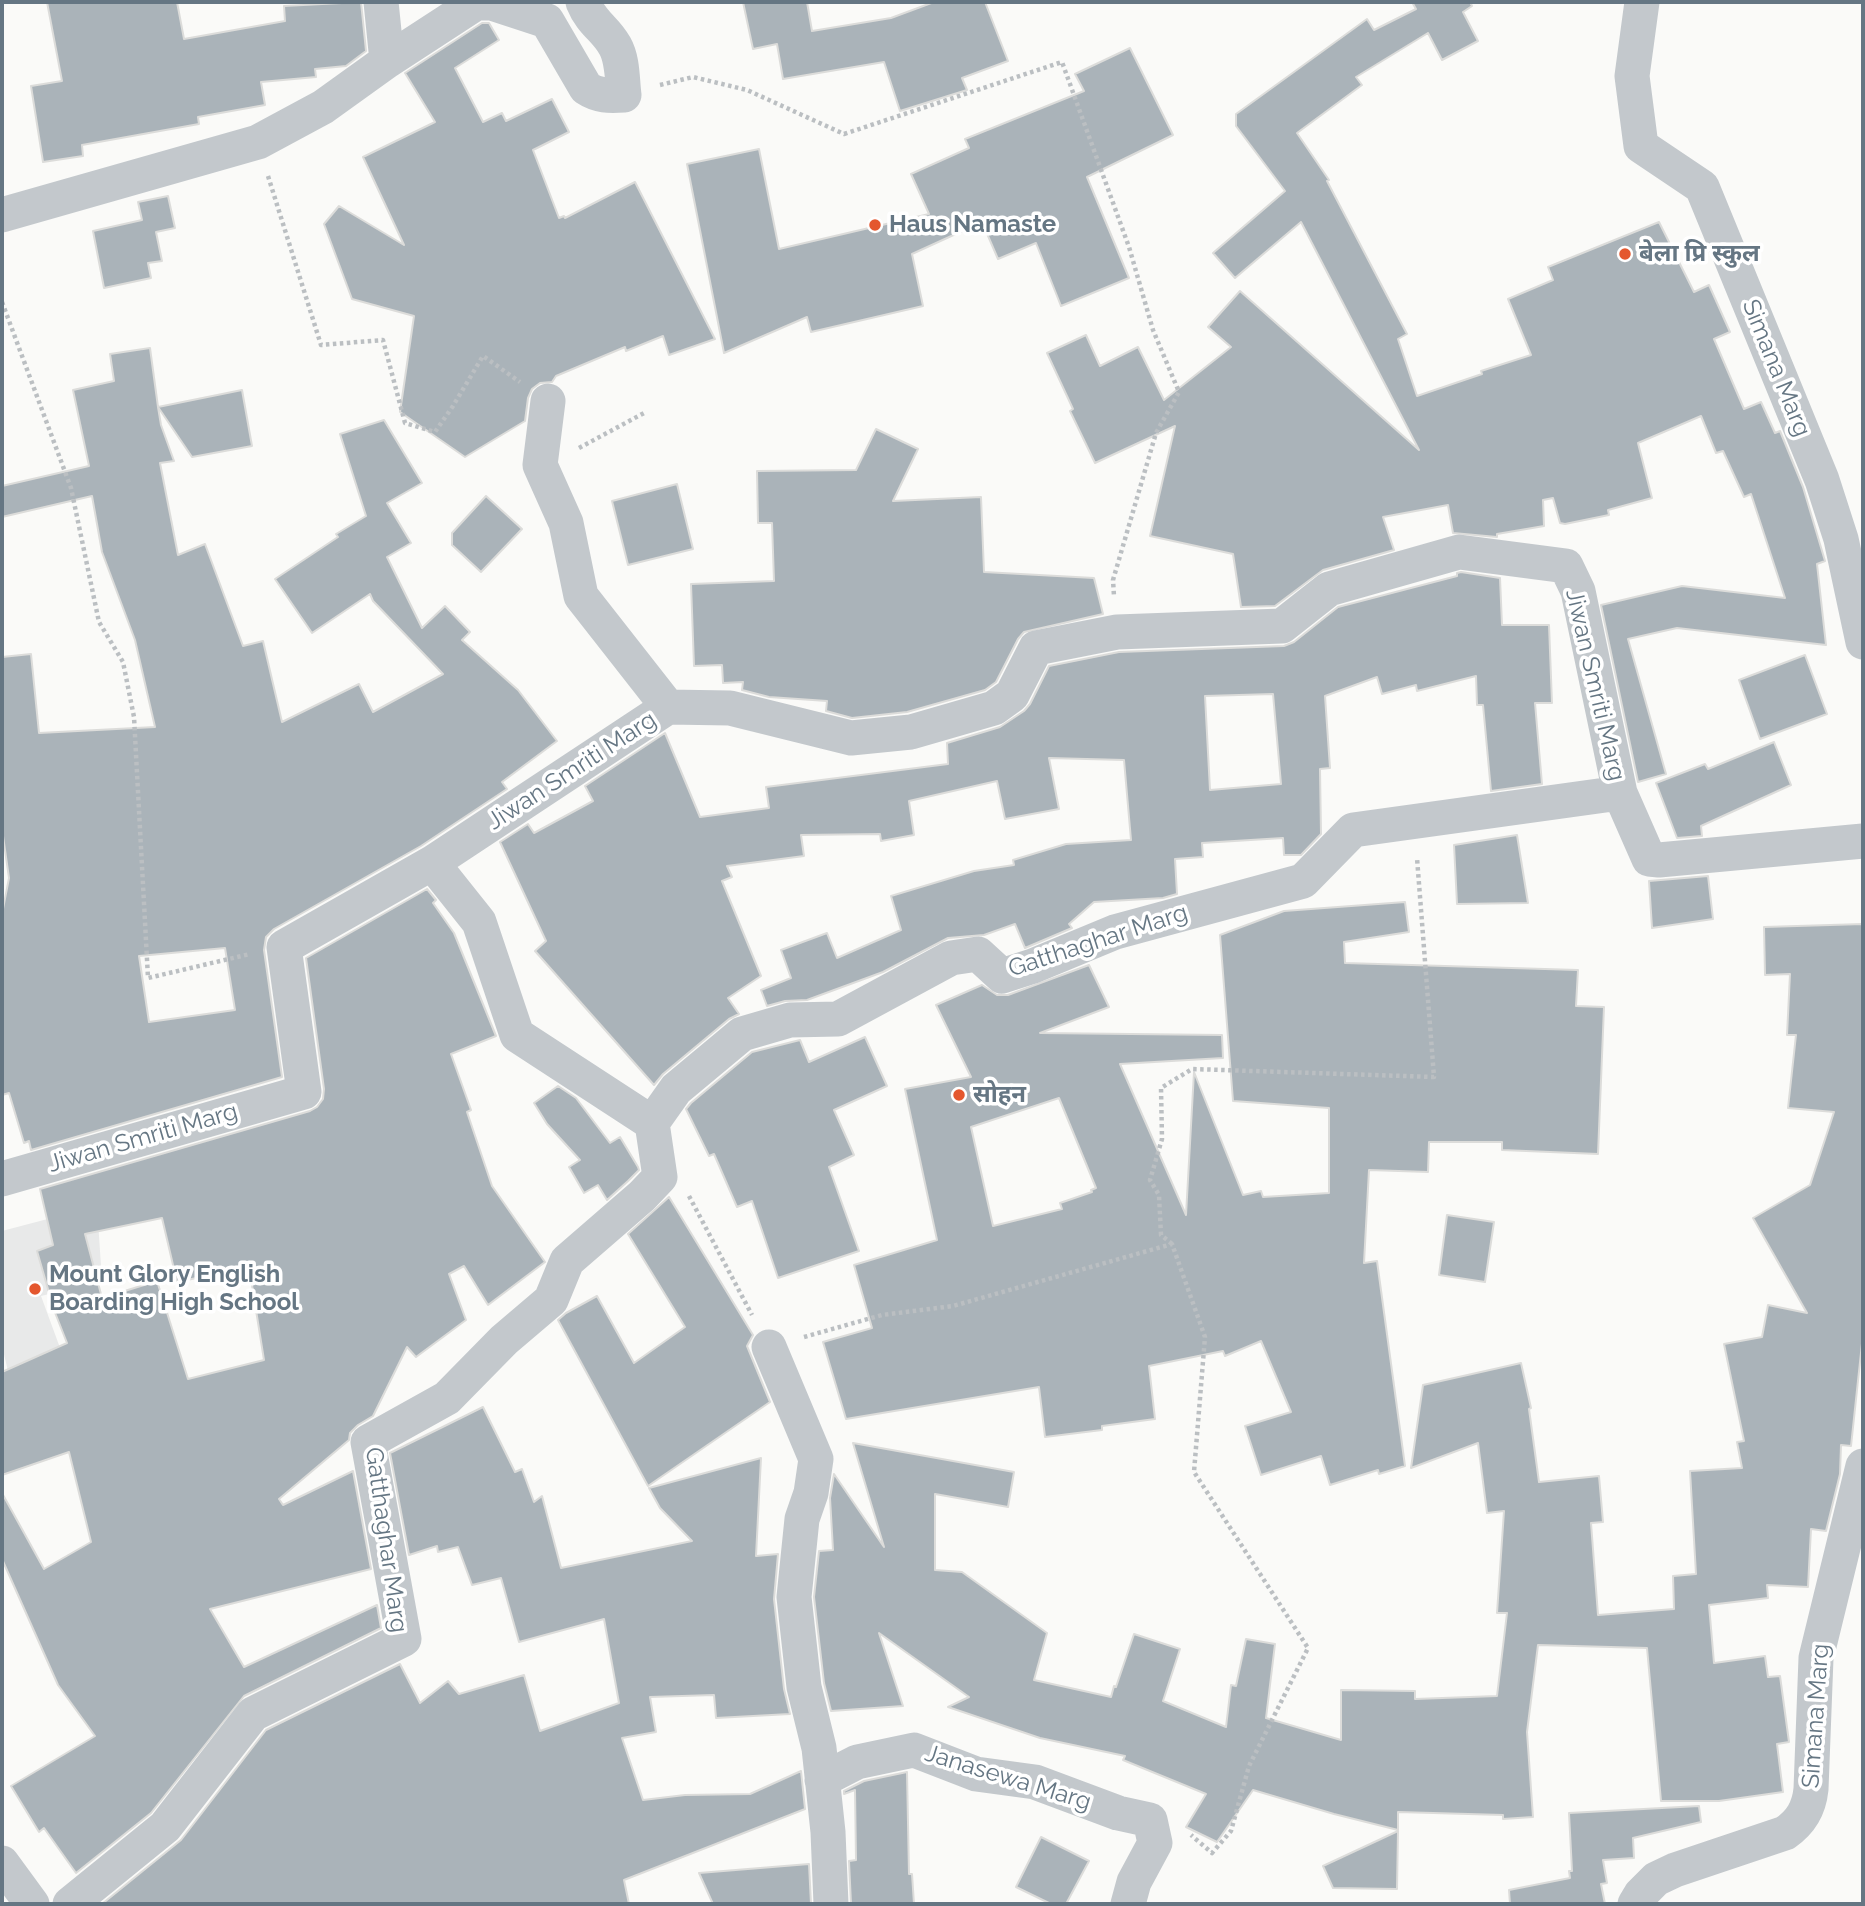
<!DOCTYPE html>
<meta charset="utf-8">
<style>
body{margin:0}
#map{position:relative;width:1865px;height:1906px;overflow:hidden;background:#fafaf8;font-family:Raleway,sans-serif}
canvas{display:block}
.frame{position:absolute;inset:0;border:4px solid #657683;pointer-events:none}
</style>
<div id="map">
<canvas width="1865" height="1906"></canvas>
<div class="frame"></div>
</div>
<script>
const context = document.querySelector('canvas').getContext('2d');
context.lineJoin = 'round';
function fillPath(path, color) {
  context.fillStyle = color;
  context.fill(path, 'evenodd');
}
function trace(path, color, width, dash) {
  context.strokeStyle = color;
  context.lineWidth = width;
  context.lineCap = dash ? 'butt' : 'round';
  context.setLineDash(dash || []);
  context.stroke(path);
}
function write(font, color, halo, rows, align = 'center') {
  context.font = font + ' Raleway,"Noto Sans Devanagari",sans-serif';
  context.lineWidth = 7;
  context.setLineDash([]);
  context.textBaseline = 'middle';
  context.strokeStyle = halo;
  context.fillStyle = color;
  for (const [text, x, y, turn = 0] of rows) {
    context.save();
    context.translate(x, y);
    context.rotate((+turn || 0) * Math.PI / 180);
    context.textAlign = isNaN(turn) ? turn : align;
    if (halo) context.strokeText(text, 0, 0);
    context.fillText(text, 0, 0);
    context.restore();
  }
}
const built = new Path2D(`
 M 97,1206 L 102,1281 L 41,1296 L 63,1356 L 17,1377 L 2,1380 L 2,1373 L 8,1371 L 2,1346 L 2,1231 ZM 80,1217 L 46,1282 L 37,1251 L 53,1245 L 48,1224 Z`);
const building = new Path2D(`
 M 47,2 L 177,2 L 184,39 L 285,21 L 284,6 L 361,2 L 366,51 L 346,66 L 315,69 L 316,77 L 261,82 L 265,105 L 198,117 L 199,124 L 82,145 L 83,156 L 43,162 L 31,86 L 62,81 Z
 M 743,2 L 807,2 L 812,31 L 891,18 L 934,2 L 985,2 L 1008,61 L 962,78 L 967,90 L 900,111 L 884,62 L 783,79 L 777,44 L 753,49 Z
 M 1412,2 L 1470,2 L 1472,6 L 1463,12 L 1478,41 L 1442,60 L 1428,33 L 1356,77 L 1362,85 L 1297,133 L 1329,180 L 1327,181 L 1407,334 L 1398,339 L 1417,396 L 1482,374 L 1481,371 L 1531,355 L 1508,299 L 1553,280 L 1548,267 L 1659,222 L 1694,292 L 1709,285 L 1730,332 L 1714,339 L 1744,409 L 1761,402 L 1775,433 L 1780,431 L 1803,487 L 1825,561 L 1817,564 L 1826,645 L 1677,628 L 1628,639 L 1666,774 L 1638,782 L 1601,605 L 1682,586 L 1785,598 L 1751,494 L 1744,497 L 1723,451 L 1716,453 L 1701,416 L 1638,443 L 1652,498 L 1608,510 L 1609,515 L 1565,524 L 1560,523 L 1553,498 L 1543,500 L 1544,526 L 1497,534 L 1497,537 L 1453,533 L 1448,505 L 1383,517 L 1394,550 L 1323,570 L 1275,606 L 1241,607 L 1233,554 L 1150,536 L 1175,426 L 1095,463 L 1070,411 L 1073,409 L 1047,353 L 1086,335 L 1100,366 L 1138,347 L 1164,400 L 1231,347 L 1208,327 L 1240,291 L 1419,450 L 1301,222 L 1235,278 L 1213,253 L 1285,191 L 1236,126 L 1236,114 L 1367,19 L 1374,30 L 1416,9 Z
 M 482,23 L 489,23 L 499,40 L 455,68 L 483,122 L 502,113 L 506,121 L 552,99 L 569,132 L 533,150 L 559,218 L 564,216 L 565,218 L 635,182 L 715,339 L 669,355 L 663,336 L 626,351 L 625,347 L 556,376 L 552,382 L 540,383 L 532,389 L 528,398 L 525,421 L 465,457 L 400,412 L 414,316 L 352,299 L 324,224 L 339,206 L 404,245 L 363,157 L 435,122 L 405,73 Z
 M 1130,48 L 1173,135 L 1087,177 L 1129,278 L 1061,306 L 1036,243 L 998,259 L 982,222 L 912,254 L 923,306 L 811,332 L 807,317 L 724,353 L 687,164 L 759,149 L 779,249 L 929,214 L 911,174 L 969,148 L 965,139 L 1084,91 L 1075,74 Z
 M 168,196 L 175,228 L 156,232 L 162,261 L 148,263 L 151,278 L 104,288 L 93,231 L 142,220 L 138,202 Z
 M 150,348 L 158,407 L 242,390 L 252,446 L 192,457 L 158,407 L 161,425 L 174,461 L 160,463 L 178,555 L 205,544 L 243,646 L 263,641 L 282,722 L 359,684 L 373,712 L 443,674 L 373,601 L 370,594 L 312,633 L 275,579 L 338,537 L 336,534 L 366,516 L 340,434 L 384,420 L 422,483 L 387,503 L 411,543 L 387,557 L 422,628 L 445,606 L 470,632 L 462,640 L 518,690 L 557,741 L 502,782 L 507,789 L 421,846 L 274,929 L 266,937 L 264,950 L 282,1077 L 31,1150 L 29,1141 L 24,1143 L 9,1093 L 2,1095 L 2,914 L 9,878 L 2,829 L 2,657 L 31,654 L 39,733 L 155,727 L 135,640 L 102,552 L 92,496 L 2,517 L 2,486 L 89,466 L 73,390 L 114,381 L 110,354 ZM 225,948 L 235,1010 L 149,1022 L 139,956 Z
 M 876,429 L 918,449 L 893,501 L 981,497 L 984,572 L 1094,578 L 1103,614 L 1024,632 L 1018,639 L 996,682 L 985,690 L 907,712 L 852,718 L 826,711 L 827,701 L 769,697 L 742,690 L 743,682 L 723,683 L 722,665 L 694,666 L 691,584 L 774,581 L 772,523 L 758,523 L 757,471 L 856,470 Z
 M 677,484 L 693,549 L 628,565 L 612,501 Z
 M 486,496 L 522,529 L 481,572 L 452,545 L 452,533 Z
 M 1461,572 L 1500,578 L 1502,625 L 1549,625 L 1552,703 L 1535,703 L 1542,784 L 1491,791 L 1483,705 L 1477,705 L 1476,676 L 1417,691 L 1416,685 L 1382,694 L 1377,677 L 1325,696 L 1330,768 L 1320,769 L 1321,834 L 1301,855 L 1284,855 L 1283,838 L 1202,843 L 1203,857 L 1175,859 L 1177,894 L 1163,898 L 1094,902 L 1069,924 L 1072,928 L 1025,948 L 1015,924 L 984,935 L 948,938 L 883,972 L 807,1000 L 785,1001 L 767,1006 L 761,990 L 791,978 L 781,950 L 827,933 L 837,958 L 901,930 L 891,896 L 974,871 L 1014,865 L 1013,860 L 1066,844 L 1131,840 L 1124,760 L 1049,758 L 1059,809 L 1005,819 L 997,781 L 909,801 L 914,835 L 881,841 L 880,834 L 801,835 L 804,856 L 727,866 L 732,877 L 722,881 L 761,976 L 728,998 L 739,1014 L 729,1019 L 663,1074 L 654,1085 L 535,951 L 546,941 L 500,842 L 528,824 L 534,833 L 593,801 L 585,786 L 665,733 L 700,817 L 769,808 L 766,787 L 948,764 L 947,743 L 1000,727 L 1024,711 L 1030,704 L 1049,666 L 1119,652 L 1284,646 L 1294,642 L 1338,607 L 1457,576 L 1457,573 ZM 1273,694 L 1281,784 L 1210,790 L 1205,696 Z
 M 1805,655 L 1827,714 L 1760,739 L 1739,680 Z
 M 1774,742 L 1791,785 L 1701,826 L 1702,836 L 1677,838 L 1656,783 L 1705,764 L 1708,769 Z
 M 1517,835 L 1528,903 L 1457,904 L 1454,845 Z
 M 1708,876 L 1713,919 L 1652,928 L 1649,881 Z
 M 427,889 L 436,900 L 433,903 L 454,933 L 496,1036 L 451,1054 L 471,1110 L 467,1112 L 492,1186 L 545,1262 L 488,1305 L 464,1266 L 449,1274 L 466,1320 L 416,1357 L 407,1347 L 373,1416 L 358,1425 L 350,1433 L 349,1440 L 279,1499 L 283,1505 L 353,1471 L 371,1569 L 210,1609 L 244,1667 L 377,1605 L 381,1628 L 244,1696 L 151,1813 L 76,1873 L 44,1828 L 39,1832 L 11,1786 L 95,1736 L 58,1685 L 2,1559 L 2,1493 L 44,1569 L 91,1542 L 69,1452 L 2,1475 L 2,1372 L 67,1343 L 54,1310 L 37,1251 L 53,1245 L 40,1189 L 310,1111 L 317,1107 L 323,1099 L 324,1089 L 306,958 ZM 162,1218 L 177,1282 L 246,1268 L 247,1280 L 251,1279 L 264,1360 L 188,1379 L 157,1281 L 102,1298 L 85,1234 Z
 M 1405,902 L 1409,932 L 1344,942 L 1345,963 L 1578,970 L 1576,1006 L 1604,1007 L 1598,1154 L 1502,1150 L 1502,1142 L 1429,1142 L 1428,1172 L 1369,1170 L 1364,1263 L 1377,1261 L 1405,1466 L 1379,1474 L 1378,1470 L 1330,1485 L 1321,1456 L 1261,1475 L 1245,1426 L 1291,1412 L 1261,1341 L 1225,1356 L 1223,1351 L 1149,1366 L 1155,1419 L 1102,1426 L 1102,1430 L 1045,1437 L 1039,1387 L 846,1419 L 823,1342 L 872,1328 L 854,1265 L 937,1240 L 905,1089 L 971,1077 L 936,1005 L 982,985 L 997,995 L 1008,995 L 1089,965 L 1109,1007 L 1040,1033 L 1222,1035 L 1223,1058 L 1120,1064 L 1186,1215 L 1194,1072 L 1243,1195 L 1261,1191 L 1263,1197 L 1329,1193 L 1329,1108 L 1233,1101 L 1220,935 L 1284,911 ZM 1059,1098 L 1096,1188 L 1091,1190 L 1092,1192 L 1060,1203 L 1062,1209 L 993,1226 L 971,1127 Z
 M 1863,924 L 1863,1334 L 1851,1446 L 1841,1445 L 1840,1474 L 1826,1531 L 1811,1529 L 1808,1587 L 1767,1585 L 1768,1598 L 1709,1605 L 1714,1663 L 1765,1656 L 1768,1677 L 1780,1676 L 1789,1742 L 1777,1744 L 1783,1792 L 1719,1801 L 1661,1801 L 1647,1648 L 1538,1645 L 1527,1732 L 1533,1817 L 1503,1819 L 1503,1815 L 1398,1812 L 1398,1830 L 1334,1814 L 1253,1790 L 1217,1842 L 1186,1827 L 1206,1794 L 1123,1760 L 1125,1756 L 1040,1738 L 948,1707 L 969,1697 L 879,1633 L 903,1706 L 831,1711 L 824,1683 L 814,1597 L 819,1551 L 833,1550 L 830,1498 L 834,1474 L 884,1547 L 853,1443 L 1014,1472 L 1008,1507 L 935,1494 L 935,1570 L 962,1572 L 1047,1633 L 1034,1680 L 1111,1697 L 1114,1686 L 1116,1687 L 1134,1634 L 1180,1649 L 1163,1701 L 1226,1727 L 1231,1685 L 1236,1686 L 1246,1639 L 1275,1644 L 1266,1718 L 1341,1740 L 1341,1690 L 1415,1691 L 1415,1699 L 1497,1696 L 1507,1613 L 1497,1613 L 1504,1511 L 1487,1513 L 1478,1443 L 1411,1468 L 1423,1385 L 1521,1363 L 1531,1408 L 1529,1409 L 1539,1482 L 1599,1476 L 1603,1522 L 1591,1523 L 1598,1615 L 1674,1609 L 1673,1576 L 1696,1574 L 1690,1471 L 1742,1468 L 1737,1442 L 1744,1441 L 1724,1344 L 1762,1337 L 1768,1305 L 1807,1313 L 1753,1218 L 1810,1185 L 1834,1112 L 1788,1108 L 1796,1035 L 1787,1035 L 1790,974 L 1765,975 L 1764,927 Z
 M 865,1037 L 887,1086 L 834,1110 L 854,1155 L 829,1167 L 859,1251 L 778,1278 L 752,1201 L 737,1207 L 714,1154 L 709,1156 L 686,1109 L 691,1103 L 752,1052 L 800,1040 L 809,1062 Z
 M 558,1086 L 576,1098 L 610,1143 L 620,1137 L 638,1167 L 639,1170 L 628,1181 L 607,1200 L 598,1185 L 584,1193 L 569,1167 L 580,1160 L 547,1124 L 534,1103 Z
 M 669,1197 L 753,1335 L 747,1346 L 770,1402 L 648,1486 L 558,1320 L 566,1313 L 597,1296 L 634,1363 L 685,1327 L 628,1234 Z
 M 1447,1215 L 1494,1222 L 1485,1282 L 1439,1275 Z
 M 483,1407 L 515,1472 L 522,1469 L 534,1502 L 542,1496 L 561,1568 L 692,1541 L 660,1508 L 649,1488 L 761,1458 L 756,1556 L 778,1554 L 774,1599 L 784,1689 L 790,1714 L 716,1718 L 714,1695 L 650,1697 L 656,1732 L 622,1738 L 643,1800 L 685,1795 L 750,1794 L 801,1771 L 805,1809 L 624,1880 L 629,1904 L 102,1904 L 181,1840 L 266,1730 L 400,1664 L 420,1703 L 448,1681 L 459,1694 L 524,1675 L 540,1731 L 619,1703 L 604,1619 L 519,1642 L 501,1578 L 472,1585 L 458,1547 L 438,1552 L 437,1546 L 409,1555 L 390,1453 Z
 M 907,1772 L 909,1874 L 912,1874 L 914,1904 L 851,1904 L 849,1861 L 856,1860 L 855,1790 L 844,1794 L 844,1791 L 864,1781 Z
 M 1699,1806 L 1701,1822 L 1633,1838 L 1634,1858 L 1603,1860 L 1607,1883 L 1601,1884 L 1605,1904 L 1510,1904 L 1509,1890 L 1570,1878 L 1569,1871 L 1572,1871 L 1569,1813 Z
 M 1398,1831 L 1397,1889 L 1333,1888 L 1323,1866 Z
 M 1041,1837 L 1089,1861 L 1066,1904 L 1051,1904 L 1016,1887 Z
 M 809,1864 L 811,1904 L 713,1904 L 699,1873 Z`);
const path = new Path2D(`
 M 660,85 L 693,77 L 747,90 L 844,134 L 1062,62 L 1129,247 L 1153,330 L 1179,392 L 1156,433 L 1113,580 L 1114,596
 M 268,176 L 321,345 L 383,340 L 405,423 L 435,432 L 453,406 L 483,356 L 520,382
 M 2,302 L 71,488 L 99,622 L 123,662 L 134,717 L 148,978 L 250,954
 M 579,448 L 644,413
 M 689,1196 L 752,1315
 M 1172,1244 L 1161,1235 L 1159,1195 L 1150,1180 L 1162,1139 L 1161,1088 L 1192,1069 L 1434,1077 L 1417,858
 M 804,1337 L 882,1315 L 953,1306 L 1172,1244 L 1205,1337 L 1194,1472 L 1308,1648 L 1249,1766 L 1231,1831 L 1212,1853 L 1191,1835`);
const street = new Path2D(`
 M 381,2 L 387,61
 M 1642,2 L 1632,76 L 1641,146 L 1702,187 L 1822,480 L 1841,539 L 1863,642
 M 2,215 L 258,142 L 323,107 L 387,61 L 476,3 L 492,3 L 547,21 L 586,88 C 598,96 609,96 624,95 C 622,80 623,60 615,46 C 605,28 592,24 583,2
 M 548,401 L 540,465 L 566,523 L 581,596 L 668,707
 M 432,863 L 479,922 L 517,1035 L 652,1123
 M 2,1179 L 304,1092 L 284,947 L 432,863 L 668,707 L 730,708 L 851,738 L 911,732 L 994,708 L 1012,695 L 1036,648 L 1117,632 L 1282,626 L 1329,589 L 1459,552 L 1566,566 L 1578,591 L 1620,793 L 1649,859 L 1659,860 L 1863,841
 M 769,1347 L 816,1459 L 811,1493 L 802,1519 L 794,1597 L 804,1687 L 819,1748 L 828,1832 L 831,1904
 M 822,1780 L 857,1762 L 914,1750 L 976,1774 L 1035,1782 L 1118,1813 L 1150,1820 L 1155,1843 L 1134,1882 L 1128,1904
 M 2,1863 L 32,1904
 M 70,1904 L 165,1827 L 253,1714 L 404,1639 L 368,1442 L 447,1398 L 504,1340 L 551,1300 L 567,1261 L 642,1196 L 660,1177 L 652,1123 L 676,1089 L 742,1034 L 790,1020 L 838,1019 L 951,958 L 978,954 L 1002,976 L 1033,966 L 1115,932 L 1303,881 L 1353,830 L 1620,793
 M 1635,1904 L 1641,1894 L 1656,1879 L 1675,1870 L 1785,1833 C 1801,1822 1809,1809 1811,1789 L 1816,1658 L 1863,1466`);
const markers = [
 [875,225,7,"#e4572e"],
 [1625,254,7,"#e4572e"],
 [959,1095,7,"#e4572e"],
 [35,1289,7,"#e4572e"]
];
const poiNames = [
 ["Haus Namaste",889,225],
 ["बेला प्रि स्कुल",1639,254],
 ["सोहन",973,1095],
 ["Mount Glory English",49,1275],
 ["Boarding High School",49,1303]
];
const streetNames = [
 ["Simana Marg",1776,368,68],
 ["Jiwan Smriti Marg",1595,685,77],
 ["Jiwan Smriti Marg",572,771,-33],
 ["Gatthaghar Marg",1098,941,-18],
 ["Jiwan Smriti Marg",143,1138,-16],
 ["Gatthaghar Marg",386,1540,82],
 ["Simana Marg",1816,1716,-86],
 ["Janasewa Marg",1008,1778,17]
];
fillPath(built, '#e8e9e9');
fillPath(building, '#aab3b9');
trace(building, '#dcdcda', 2);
trace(path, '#bbbfc2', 4.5, [3.5, 3.5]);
trace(street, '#c3c8cc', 35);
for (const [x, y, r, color] of markers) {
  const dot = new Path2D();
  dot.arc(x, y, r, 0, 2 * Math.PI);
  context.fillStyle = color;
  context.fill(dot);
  trace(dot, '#fff', 2.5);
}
write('bold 24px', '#657683', '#fff', poiNames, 'left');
write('24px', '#657683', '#fff', streetNames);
</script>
